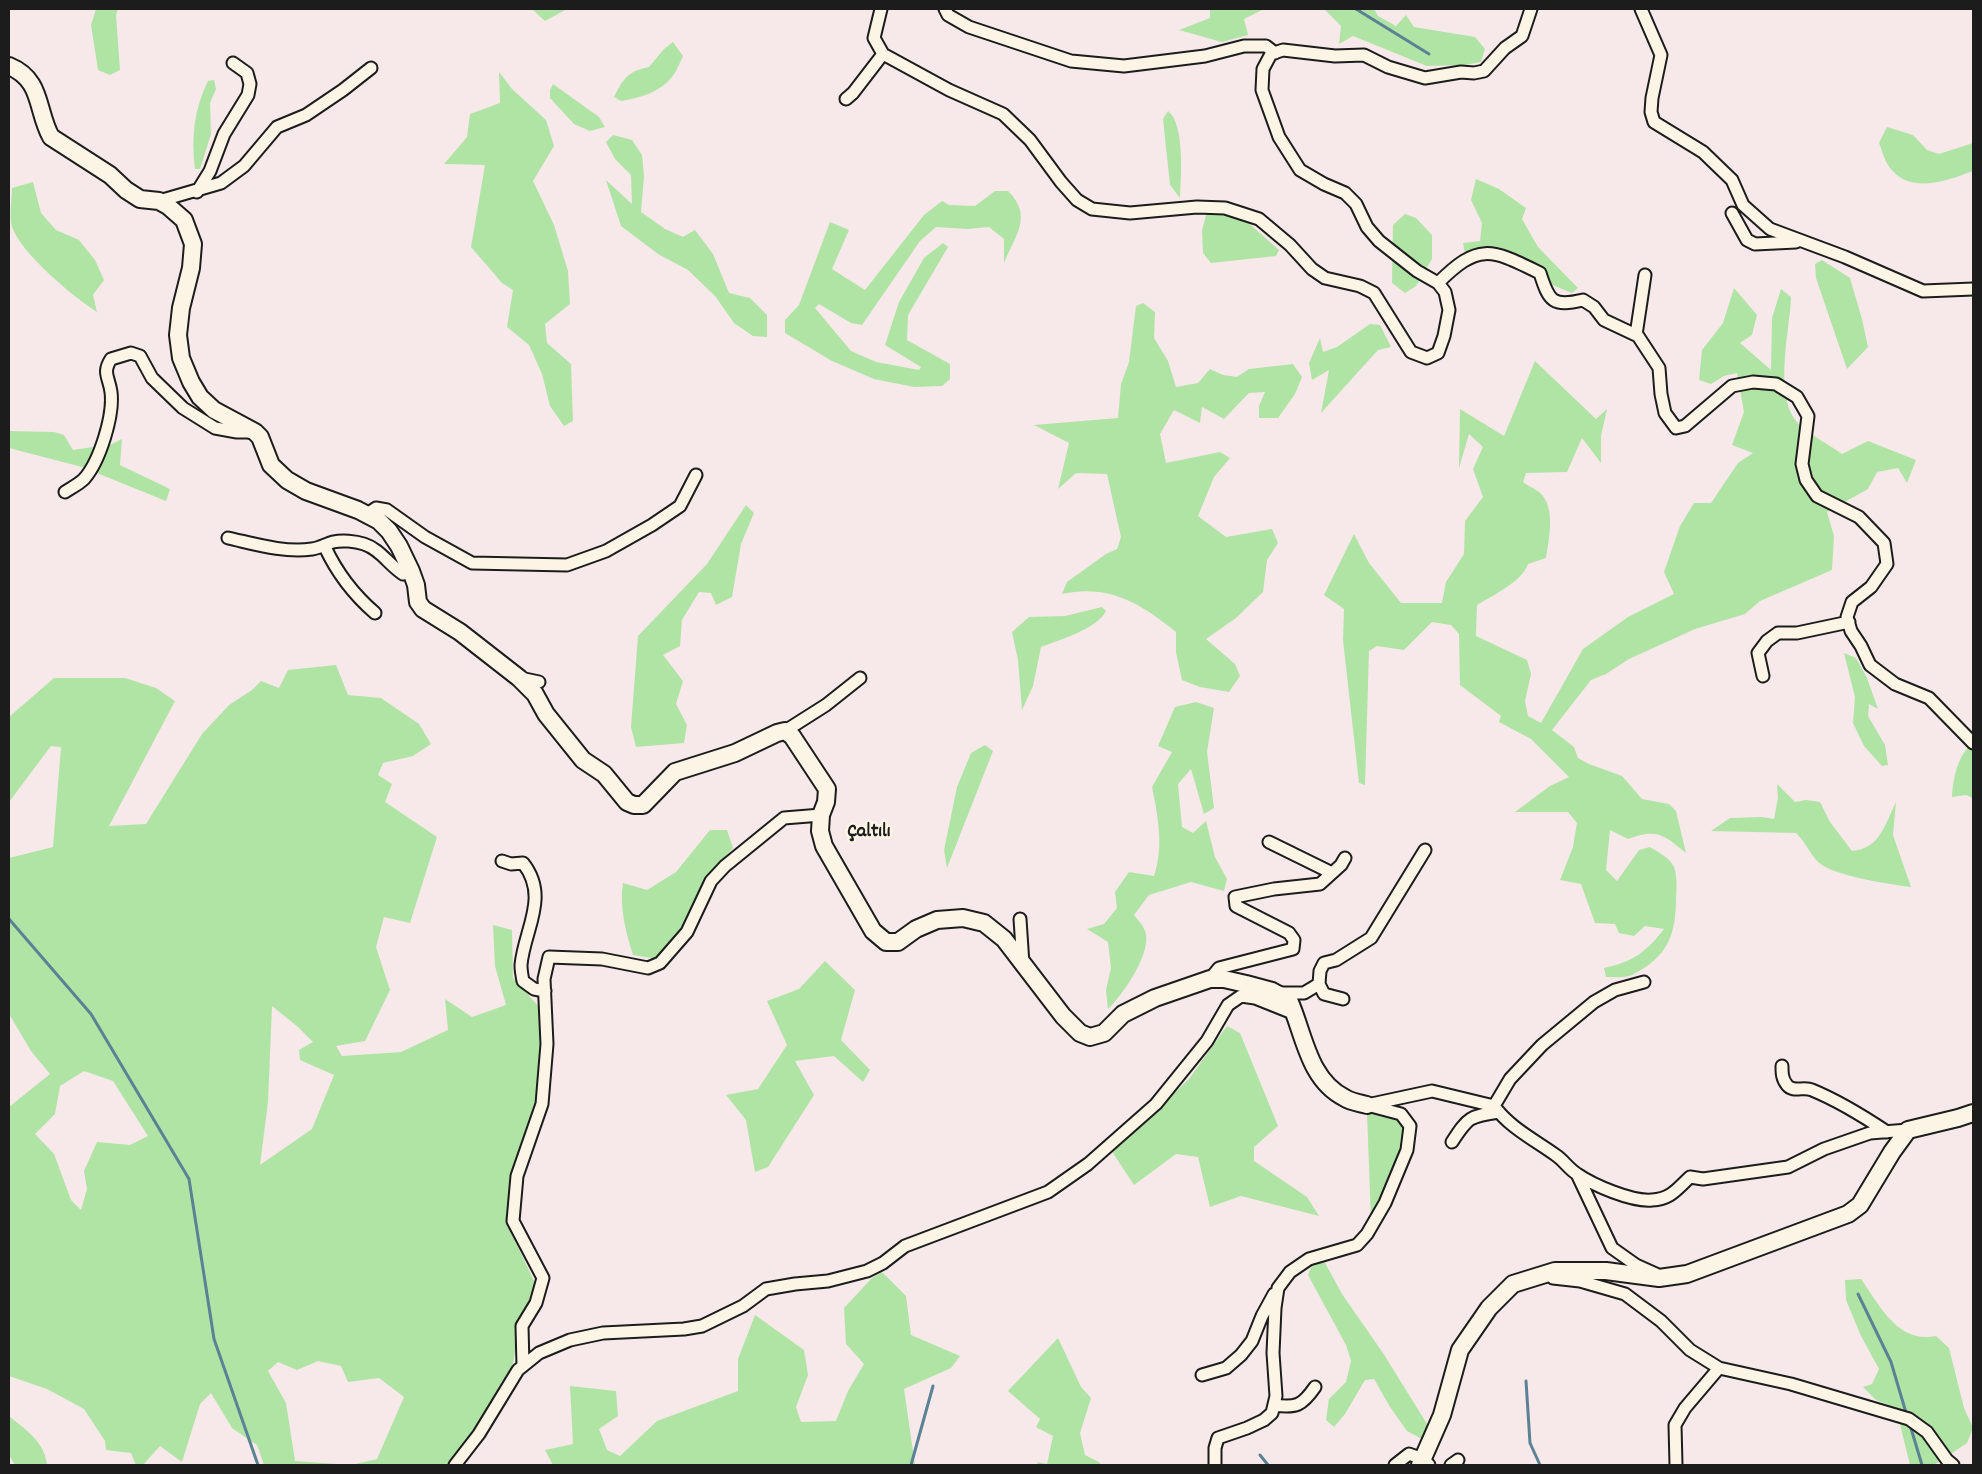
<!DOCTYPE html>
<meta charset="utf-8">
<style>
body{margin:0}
#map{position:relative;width:1982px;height:1474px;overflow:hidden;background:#f7e8ea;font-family:Dekko,sans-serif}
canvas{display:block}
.frame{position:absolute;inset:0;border:10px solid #1c1c1c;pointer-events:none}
</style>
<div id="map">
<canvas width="1982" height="1474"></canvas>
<div class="frame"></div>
</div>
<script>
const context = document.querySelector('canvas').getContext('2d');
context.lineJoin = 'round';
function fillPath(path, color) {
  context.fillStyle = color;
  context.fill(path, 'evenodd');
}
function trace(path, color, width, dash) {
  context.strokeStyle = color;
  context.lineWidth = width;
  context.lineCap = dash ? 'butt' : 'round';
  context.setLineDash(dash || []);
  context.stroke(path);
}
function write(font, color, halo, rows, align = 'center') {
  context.font = font + ' Dekko,sans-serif';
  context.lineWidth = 5;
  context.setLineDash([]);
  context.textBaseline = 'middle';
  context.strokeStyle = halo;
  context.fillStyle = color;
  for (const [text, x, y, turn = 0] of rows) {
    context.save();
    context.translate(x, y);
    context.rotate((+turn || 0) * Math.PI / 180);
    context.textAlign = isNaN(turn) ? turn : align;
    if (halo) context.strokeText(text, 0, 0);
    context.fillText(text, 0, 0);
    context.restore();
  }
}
const green = new Path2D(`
 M 96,9 L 118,9 L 116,15 L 120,70 L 110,75 L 98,70 L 91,25 Z
 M 532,9 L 567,9 L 545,21 Z
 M 1210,9 L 1264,9 L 1244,19 L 1248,35 L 1222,42 L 1179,30 L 1210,18 Z
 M 1324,9 L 1374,9 L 1378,16 L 1396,26 L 1406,15 L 1414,27 L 1475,37 L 1485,49 L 1481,62 L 1464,65 L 1427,66 L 1353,36 L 1339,44 L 1341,26 Z
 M 673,42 L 683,56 C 680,62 677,71 672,77 C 659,93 639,98 621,101 L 614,97 C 623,79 628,71 649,67 L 664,49 Z
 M 499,72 L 512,89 L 546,120 L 554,146 L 533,181 L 554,225 L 568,271 L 570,304 L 545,324 L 547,343 L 571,364 L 573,421 L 564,426 L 550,406 L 542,374 L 529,345 L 507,327 L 513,290 L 502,283 L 471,247 L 485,165 L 444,164 L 467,137 L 470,114 L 500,103 Z
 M 214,80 L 216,89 L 210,103 L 211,134 L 200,169 L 195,169 C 191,138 194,109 208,81 Z
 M 553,84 L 599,117 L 605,127 L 590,131 L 574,124 L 550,98 L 550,90 Z
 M 1168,111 C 1185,124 1181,177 1180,198 L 1170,185 L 1163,119 Z
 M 1887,127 L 1913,135 L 1927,150 L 1939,154 L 1973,143 L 1973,171 C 1946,181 1908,196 1888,165 C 1884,159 1882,150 1879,143 Z
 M 613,135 L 632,140 L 642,155 L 644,176 L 641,212 L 665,229 L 683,237 L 695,230 L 713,254 L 729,293 L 750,298 L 767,315 L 767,337 L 753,336 L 734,323 L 715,296 L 688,270 L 658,254 L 621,226 L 606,180 L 632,204 L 631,175 L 615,159 L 606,142 Z
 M 1476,179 L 1499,189 L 1526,208 L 1522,219 L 1538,247 L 1578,288 L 1572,293 L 1550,284 L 1543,268 C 1516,257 1495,246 1465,254 L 1463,243 L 1480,241 L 1482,223 L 1471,200 Z
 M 33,182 L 41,213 L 56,230 L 79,240 L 95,260 L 104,280 L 93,295 L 97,312 C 73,297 21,253 12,227 C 9,216 12,199 12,188 Z
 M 995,191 L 1008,191 C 1033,216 1016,234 1004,263 L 1004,239 L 989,227 L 967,229 L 936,227 L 920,241 L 862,325 L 851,323 L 819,304 L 815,308 L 851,351 L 876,362 L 919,370 L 921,367 L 885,345 L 899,302 L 924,258 L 943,243 L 948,247 L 908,315 L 907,340 L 950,364 L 950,379 L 942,386 L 914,387 L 874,379 L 832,361 L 785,333 L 785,320 L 799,305 L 830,222 L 849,230 L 832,269 L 865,290 L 924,215 L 942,201 L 949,205 L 975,206 Z
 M 1214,212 L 1244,219 L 1279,250 L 1276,256 L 1211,263 L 1203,253 L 1202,231 L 1206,215 Z
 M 1405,214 L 1416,218 L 1432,235 L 1432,259 L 1416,286 L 1405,293 L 1392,283 L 1393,225 Z
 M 1822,260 L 1850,278 L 1862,319 L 1868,347 L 1847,369 L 1816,278 L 1815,264 Z
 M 1734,288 L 1757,315 L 1752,335 L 1740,343 L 1771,370 L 1772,318 L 1781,289 L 1791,297 C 1790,331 1772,400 1800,425 C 1812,436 1828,444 1842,454 L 1868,441 L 1916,460 L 1907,483 L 1898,468 L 1877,472 L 1868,489 L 1827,512 L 1834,536 L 1832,570 L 1760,601 L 1745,614 L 1695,629 L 1629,659 L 1606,674 L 1591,680 L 1552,730 L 1574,747 L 1578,758 L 1589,764 L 1622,776 L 1642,799 L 1669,804 L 1676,811 L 1686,853 C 1664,835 1657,828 1628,839 L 1610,830 L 1606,870 L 1617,881 L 1639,850 L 1650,847 C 1658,852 1670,858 1674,867 C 1677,876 1677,888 1676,897 C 1676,935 1668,957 1632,975 C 1625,978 1614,977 1606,977 L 1604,968 C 1633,962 1646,952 1664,929 L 1645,926 L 1634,936 L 1619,933 L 1615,924 L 1595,923 L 1581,884 L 1560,880 L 1573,847 L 1577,823 L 1568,812 L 1515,812 L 1550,786 L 1569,777 L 1531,739 L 1499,722 L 1501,716 L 1460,685 L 1459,634 L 1451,625 L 1432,622 L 1404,650 L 1377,646 L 1369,651 L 1365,785 L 1359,783 L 1343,640 L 1344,609 L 1324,595 L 1354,534 L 1369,563 L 1401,603 L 1442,603 L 1446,582 L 1464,554 L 1465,521 L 1483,497 L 1473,469 L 1483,447 L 1469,434 L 1459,468 L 1460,409 L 1504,436 L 1535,361 L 1596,419 L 1607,409 L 1601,436 L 1601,463 L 1582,438 L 1567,472 L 1526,473 L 1523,482 C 1528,486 1536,489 1540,493 C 1556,507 1549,539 1546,558 L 1528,564 C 1523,581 1492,596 1477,605 L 1476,636 L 1527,660 L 1531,674 L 1525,701 L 1528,716 L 1541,723 L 1583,649 L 1628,617 L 1674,594 L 1664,572 L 1680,526 L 1694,503 L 1711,503 L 1738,463 L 1753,453 L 1732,445 L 1744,412 L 1737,373 L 1724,376 L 1711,384 L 1699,380 L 1702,350 L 1723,323 Z
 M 1143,303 L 1155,312 L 1154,338 L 1168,361 L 1176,387 L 1198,383 L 1210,369 L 1223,375 L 1237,377 L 1249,369 L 1293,364 L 1302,377 L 1295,394 L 1278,418 L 1259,418 L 1259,406 L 1265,392 L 1249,393 L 1224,419 L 1202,407 L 1200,423 L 1174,410 L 1160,434 L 1166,463 L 1220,452 L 1230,458 L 1214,477 L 1198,516 L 1226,537 L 1272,529 L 1278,543 L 1267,560 L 1263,592 L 1236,618 L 1206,639 L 1235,664 L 1240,676 L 1229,692 L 1200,687 L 1182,680 L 1176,652 L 1176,632 C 1140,603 1109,584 1062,594 L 1067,582 L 1106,554 L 1117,549 L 1121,537 L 1107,474 L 1076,473 L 1058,489 L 1069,443 L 1034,425 L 1118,418 L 1121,384 L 1129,362 L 1136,306 Z
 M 1370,324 L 1380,325 L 1391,347 L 1378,350 L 1321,413 L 1329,370 L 1312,380 L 1309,363 L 1320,338 L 1323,352 L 1337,347 Z
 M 9,431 L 54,432 L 64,435 L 73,450 L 112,444 L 122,439 L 120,465 L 170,489 L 166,501 L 82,467 L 9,448 Z
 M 746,505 L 754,513 L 741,544 L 732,597 L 716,605 L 711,593 L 699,592 L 682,620 L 680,646 L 663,655 L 683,681 L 676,704 L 687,725 L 684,743 L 636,747 L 631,727 L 638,636 L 707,564 Z
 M 1102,607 L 1106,611 C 1097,629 1059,640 1041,647 L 1033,686 L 1022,710 L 1018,660 L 1012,632 L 1029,617 L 1065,616 Z
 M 1844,653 L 1856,658 L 1867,678 L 1878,709 L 1869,704 L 1868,716 L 1885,745 L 1888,765 L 1882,766 L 1864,746 L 1853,723 L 1855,697 Z
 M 336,665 L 348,695 L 381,698 L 419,724 L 431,744 L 413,756 L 383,763 L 378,775 L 392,784 L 385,802 L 437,837 L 410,923 L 384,917 L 376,947 L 390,990 L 365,1041 L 336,1046 L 342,1056 L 401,1052 L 448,1030 L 445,999 L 472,1017 L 506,1005 L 495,966 L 493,925 L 512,930 L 513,978 L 541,1009 L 539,1088 L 536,1109 L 506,1222 L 535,1283 L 519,1328 L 513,1364 L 462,1449 L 464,1465 L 264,1465 L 257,1445 L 232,1428 L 211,1393 L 200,1404 L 182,1462 L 160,1446 L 143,1465 L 136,1465 L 131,1453 L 106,1450 L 105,1441 L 84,1409 L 47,1389 L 9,1376 L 9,1107 L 50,1074 L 31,1051 L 9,1014 L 9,858 L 53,847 L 61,747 L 51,746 L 9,802 L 9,717 L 54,678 L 125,678 L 156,688 L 175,701 L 109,826 L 146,824 L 202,734 L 229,705 L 252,690 L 261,681 L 279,688 L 288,670 ZM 272,1006 L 298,1027 L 313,1042 L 299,1050 L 300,1060 L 334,1075 L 312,1129 L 260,1165 L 268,1102 ZM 84,1071 L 113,1081 L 148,1136 L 130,1145 L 97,1142 L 84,1171 L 87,1189 L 81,1210 L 71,1200 L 54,1154 L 35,1134 L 55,1114 L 60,1086 ZM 318,1361 L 341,1366 L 348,1382 L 379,1378 L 404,1397 L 377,1459 L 351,1465 L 295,1461 L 286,1403 L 268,1371 L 278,1362 L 297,1370 Z
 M 1196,702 L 1214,708 L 1207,752 L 1214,808 L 1204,814 L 1191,769 L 1178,784 L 1182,827 L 1193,833 L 1206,821 L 1215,857 L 1227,879 L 1224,891 L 1191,882 L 1149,895 L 1134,915 C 1138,920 1143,925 1145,931 C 1153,951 1123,995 1108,1009 L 1106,990 L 1111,968 L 1108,942 L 1087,929 L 1104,924 L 1117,908 L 1115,892 L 1129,872 L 1154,876 C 1164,847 1158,817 1152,787 L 1172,752 L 1158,746 L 1175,707 Z
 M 1973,743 L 1973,798 L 1966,795 L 1952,797 C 1953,778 1958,754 1973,743 Z
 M 985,745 L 993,751 L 947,868 L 944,850 L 957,787 L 971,753 Z
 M 1777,784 L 1795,802 L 1806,800 L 1820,802 L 1830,822 L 1852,851 C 1880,849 1885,824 1896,802 L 1893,835 L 1911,887 C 1889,884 1831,876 1817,861 C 1809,852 1805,841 1796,833 L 1711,831 L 1730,818 L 1762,817 L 1774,819 L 1778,798 Z
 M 710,830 L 727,830 L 733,848 L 707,876 L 676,938 L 657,959 L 633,955 C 626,933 619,906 623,883 L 647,890 L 676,872 Z
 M 825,961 L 855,990 L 841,1040 L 870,1070 L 863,1082 L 834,1056 L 795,1061 L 814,1095 L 768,1167 L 755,1172 L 746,1120 L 726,1095 L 758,1089 L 787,1045 L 767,1001 L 799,989 Z
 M 1227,1026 L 1240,1033 L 1278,1126 L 1254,1147 L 1254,1161 L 1307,1197 L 1319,1216 L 1241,1196 L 1210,1207 L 1198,1157 L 1176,1154 L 1134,1185 L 1111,1150 L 1126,1139 L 1189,1079 Z
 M 1367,1113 L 1399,1120 L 1405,1129 L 1399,1158 L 1371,1219 Z
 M 1324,1261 L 1342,1294 L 1383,1353 L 1427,1424 L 1428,1435 L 1422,1439 L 1407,1431 L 1390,1407 L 1374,1379 L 1365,1380 L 1345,1414 L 1334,1427 L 1326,1420 L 1329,1399 L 1346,1382 L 1351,1361 L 1346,1345 L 1308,1275 L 1312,1265 Z
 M 882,1272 L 906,1296 L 911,1335 L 960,1356 L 951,1368 L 904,1389 L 915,1465 L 553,1465 L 545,1450 L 573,1444 L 570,1386 L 616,1391 L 618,1416 L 599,1429 L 607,1450 L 620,1456 L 657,1421 L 738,1391 L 738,1359 L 755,1315 L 804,1350 L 808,1375 L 796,1407 L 801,1422 L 836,1421 L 848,1391 L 864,1364 L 846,1344 L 844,1308 L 872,1278 Z
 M 1861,1279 C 1880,1306 1898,1344 1936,1336 L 1949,1348 L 1964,1408 L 1973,1428 L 1967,1443 L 1934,1465 L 1910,1465 L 1896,1408 L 1876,1400 L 1863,1387 L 1872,1384 L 1879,1369 L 1861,1336 L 1846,1300 L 1845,1280 Z
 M 1058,1338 L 1081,1387 L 1091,1398 L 1080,1433 L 1085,1455 L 1099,1462 L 1101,1465 L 1037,1465 L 1038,1462 L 1047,1464 L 1053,1436 L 1036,1427 L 1040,1419 L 1008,1391 Z
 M 9,1416 C 25,1429 45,1442 47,1465 L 15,1465 L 9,1455 Z`);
const stream = new Path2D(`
 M 1356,9 L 1429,54
 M 9,919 L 91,1014 L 189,1179 L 214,1339 L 258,1465
 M 1858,1294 L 1891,1362 L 1907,1416
 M 1526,1381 L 1530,1443 L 1540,1465
 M 1910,1425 L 1922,1465
 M 1260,1455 L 1268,1465
 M 911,1465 L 933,1386`);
const street = new Path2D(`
 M 881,9 L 874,38 L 883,54 L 949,90 L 1003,114 L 1030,140 L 1061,182 L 1077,200 L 1092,209 L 1130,213 L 1197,207 L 1225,208 L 1259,219 L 1290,245 L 1312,269 L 1325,278 L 1360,286 L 1374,293 L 1411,352 L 1427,358 L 1438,353 L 1444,336 L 1449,310 L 1445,292 L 1438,283 L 1417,271 L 1379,241 L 1367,227 L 1356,204 L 1345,193 L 1324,184 L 1300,170 L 1279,137 L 1262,90 L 1263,69 L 1271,54 L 1283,50 L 1335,56 L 1364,55 L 1388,67 L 1425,78 L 1461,72 L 1474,73 L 1484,71 L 1505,48 L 1522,36 L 1531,9
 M 945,9 L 948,15 L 969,27 L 1071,61 L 1124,66 L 1205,56 L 1244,46 L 1266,46 L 1275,53
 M 1641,9 L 1661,55 L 1652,98 L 1651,112 L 1654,122 L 1703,152 L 1732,180 L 1743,205 L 1770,229 L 1845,257 L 1923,291 L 1973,289
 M 846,99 L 853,93 L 883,54
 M 197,192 L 210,171 L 224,134 L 248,95 L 250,84 L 247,73 L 233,63
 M 159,201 L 221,183 L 244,166 L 277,127 L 306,115 L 343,90 L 371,68
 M 1732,213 L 1747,240 L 1755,244 L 1796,242
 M 1438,283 C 1479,242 1491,249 1540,273 C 1549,302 1553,307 1583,300 L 1594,307 L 1604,320 L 1638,336 L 1659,368 L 1661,394 L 1665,413 L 1676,428 L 1685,426 L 1732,386 L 1753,382 L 1776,384 L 1797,397 L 1808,416 L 1802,464 L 1806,480 L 1817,496 L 1859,517 L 1884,543 L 1887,564 L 1871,587 L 1852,602 L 1847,617 L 1851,631 L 1861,646 L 1870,665 L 1895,684 L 1929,698 L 1973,743
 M 1636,335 L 1645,275
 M 65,492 C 71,488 79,484 84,479 C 100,461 114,415 111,392 C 109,377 102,373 111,359 L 131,353 L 140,356 L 152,378 L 183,408 L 215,428 L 237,432 L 251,432
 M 367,514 L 376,508 L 387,510 L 425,537 L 472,563 L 567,565 L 606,551 L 652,525 L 680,506 L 696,475
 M 228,538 C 255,544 284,553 312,549 C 320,548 326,544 333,542 C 342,540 355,541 364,544 C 380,549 389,565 403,574 L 411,571
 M 325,547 C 337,573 353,594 375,613
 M 1763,676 L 1758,653 L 1767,641 L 1778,633 L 1797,633 L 1849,622
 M 520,678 L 539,682
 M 785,731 L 826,705 L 860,678
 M 1269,842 L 1332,873
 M 502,861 L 511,864 L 523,863 C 550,897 524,930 521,965 C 521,970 522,976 523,981 L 534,989 L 545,991
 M 1020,919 L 1023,964
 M 1210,979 L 1219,968 L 1293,949 L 1294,940 L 1289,933 L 1236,906 L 1235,897 L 1274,889 L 1320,884 L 1341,865 L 1345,858
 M 1644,982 L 1615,990 L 1594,1002 L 1542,1045 L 1510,1079 L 1494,1106 C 1510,1128 1535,1140 1557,1156 C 1564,1161 1569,1169 1577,1174 C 1593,1185 1632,1202 1652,1200 C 1671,1199 1677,1189 1690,1177 L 1703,1179 L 1788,1167 L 1824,1149 L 1870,1133 L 1908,1130
 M 1319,984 L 1324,994 L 1343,999
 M 1280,993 L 1304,993 L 1319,984 L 1320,971 L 1324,963 L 1336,960 L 1371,938 L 1425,850
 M 1782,1066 C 1782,1073 1782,1079 1787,1085 C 1793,1093 1804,1086 1812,1090 C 1839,1101 1863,1116 1887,1132
 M 1367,1105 L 1432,1091 L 1494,1106
 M 1452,1142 C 1468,1117 1470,1116 1499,1112
 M 1577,1174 L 1612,1248 L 1636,1265 L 1656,1274
 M 1553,1278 L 1580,1281 L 1625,1294 L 1661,1321 L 1690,1350 L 1719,1368 L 1791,1384 L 1909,1419 L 1927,1432 L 1947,1460 L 1953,1465
 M 523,1366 L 522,1326 L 536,1303 L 543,1278 L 513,1221 L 517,1176 L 542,1104 L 547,1044 L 544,979 L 549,957 L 602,959 L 648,968 L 660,963 L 687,932 L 711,881 L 725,866 L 784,818 L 821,815
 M 1202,1375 L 1226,1368 L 1241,1355 L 1252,1341 L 1262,1316 L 1274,1294
 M 1274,1405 C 1296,1408 1302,1406 1315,1387
 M 455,1465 L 479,1434 L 518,1370 L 539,1353 L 570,1340 L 603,1333 L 684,1329 L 702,1326 L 743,1306 L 766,1289 L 795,1284 L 828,1281 L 867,1271 L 883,1263 L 905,1246 L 1048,1192 L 1088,1164 L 1156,1104 L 1207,1041 L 1228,1005 L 1241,996 L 1255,998 L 1295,1014
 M 1215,1465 L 1215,1448 L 1218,1438 L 1247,1428 L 1264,1420 L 1272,1413 L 1276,1396 L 1273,1353 L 1275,1308 L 1278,1288 L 1290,1272 L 1309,1259 L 1357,1245 L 1367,1234 L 1385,1203 L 1407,1150 L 1410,1126 L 1401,1114 L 1367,1105
 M 1395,1465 L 1409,1454 L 1423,1459 L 1429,1465
 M 1451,1465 L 1458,1460
 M 1676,1465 L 1675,1425 L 1685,1408 L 1719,1368`);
const secondary = new Path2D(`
 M 9,66 C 43,80 36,110 51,137 L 110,175 L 126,190 L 140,199 L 159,201 L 168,206 L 184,220 L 193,244 L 191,268 L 181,308 L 178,335 L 181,358 L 191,382 L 200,397 L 214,410 L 255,432 L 260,437 L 271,465 L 287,480 L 306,491 L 358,510 L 379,521 L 389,531 L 399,546 L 411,571 L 416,585 L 418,602 L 423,609 L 460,632 L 519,678 L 535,694 L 546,714 L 583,760 L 604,774 L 627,802 L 634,805 L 643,805 L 675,772 L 735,753 L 777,733 L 785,731 L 792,736 L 827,789 L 826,802 L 821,815 L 820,831 L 824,846 L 873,931 L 886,942 L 898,942 L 916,929 L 937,920 L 963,918 L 984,923 L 1004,939 L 1063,1016 L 1080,1033 L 1090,1037 L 1104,1033 L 1123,1014 L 1155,998 L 1210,979 L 1224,979 L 1246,984 L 1272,991 L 1289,1000 C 1304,1033 1308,1080 1345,1098 C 1351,1102 1360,1103 1367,1105
 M 1420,1465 L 1442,1415 L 1460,1350 L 1489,1308 L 1513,1284 L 1555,1271 L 1606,1271 L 1659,1278 L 1687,1274 L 1848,1214 L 1860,1205 L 1892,1152 L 1908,1130 L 1958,1118 L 1973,1113`);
const quarterNames = [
 ["Çaltılı",869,833]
];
fillPath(green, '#b0e4a5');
trace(stream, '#5a8294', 3);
trace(street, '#1c1c1c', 15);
trace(secondary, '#1c1c1c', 20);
trace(street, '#fcf5e5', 11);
trace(secondary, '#fcf5e5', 16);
write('bold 20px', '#1c1c1c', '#fcf5e5', quarterNames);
</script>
